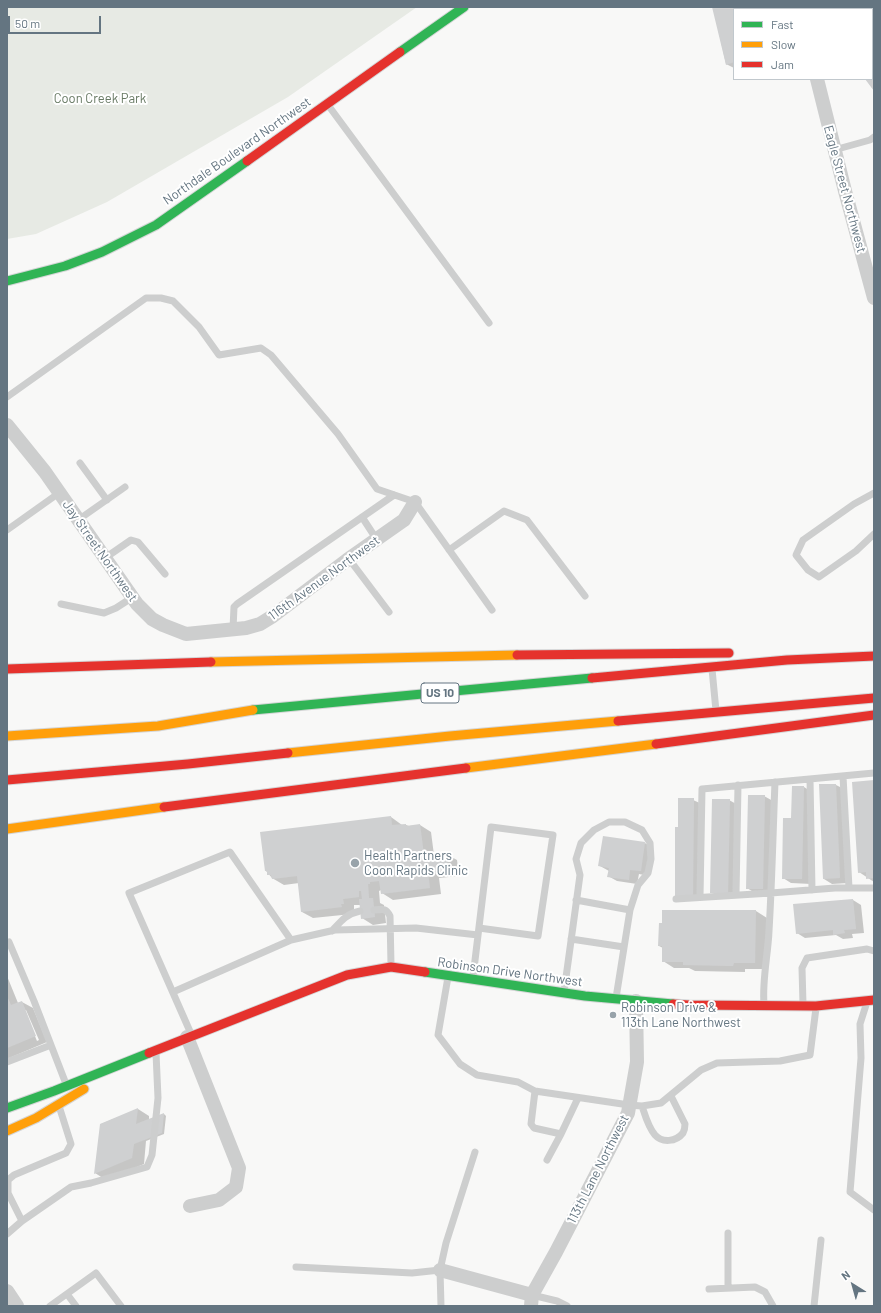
<!DOCTYPE html>
<style>
body{margin:0}
#map{position:relative;width:881px;height:1313px;overflow:hidden;background:#f8f8f7;font-family:Barlow,sans-serif}
canvas{display:block}
.frame{position:absolute;inset:0;border:8px solid #647581;pointer-events:none}
.legend{position:absolute;left:733px;top:8px;width:140px;height:72px;box-sizing:border-box;background:#fff;border:1px solid #c1c8cd;margin:0;padding:5px 7px;list-style:none;font-size:12px;color:#647581}
.legend li{display:flex;align-items:center;gap:8px;height:20px}
.legend b{width:20px;border:1px solid #c1c8cd}
.north{position:absolute;left:833px;top:1265px;width:40px;height:40px;-webkit-text-stroke:3px #fff;paint-order:stroke;rotate:323deg;font-size:11px;font-weight:700;line-height:16px;text-align:center;color:#647581}
.north::after{content:'';display:block;margin:auto;width:14px;height:18px;background:#647581;clip-path:polygon(50% 0,100% 100%,50% 72%,0 100%)}
.scale{position:absolute;left:8px;top:16px;width:93px;height:18px;box-sizing:border-box;border:2px solid #647581;border-top:0;padding-left:5px;font-size:12px;line-height:14px;white-space:nowrap;color:#647581;-webkit-text-stroke:3px #fff;paint-order:stroke}
</style>
<div id="map">
<canvas width="881" height="1313"></canvas>
<div class="frame"></div>
<ul class="legend">
<li><b style="height:5px;background:#30b455"></b>Fast</li>
<li><b style="height:5px;background:#ff9f0a"></b>Slow</li>
<li><b style="height:5px;background:#e5322d"></b>Jam</li>
</ul>
<div class="north">N</div>
<div class="scale">50 m</div>
</div>
<script>
const context = document.querySelector('canvas').getContext('2d');
context.lineJoin = 'round';
function fillPath(path, color) {
  context.fillStyle = color;
  context.fill(path, 'evenodd');
}
function trace(path, color, width, dash) {
  context.strokeStyle = color;
  context.lineWidth = width;
  context.lineCap = dash ? 'butt' : 'round';
  context.setLineDash(dash || []);
  context.stroke(path);
}
function write(font, color, halo, rows, align = 'center') {
  context.font = font + ' Barlow,sans-serif';
  context.lineWidth = 4;
  context.setLineDash([]);
  context.textBaseline = 'middle';
  context.strokeStyle = halo;
  context.fillStyle = color;
  for (const [text, x, y, turn = 0] of rows) {
    context.save();
    context.translate(x, y);
    context.rotate((+turn || 0) * Math.PI / 180);
    context.textAlign = isNaN(turn) ? turn : align;
    if (halo) context.strokeText(text, 0, 0);
    context.fillText(text, 0, 0);
    context.restore();
  }
}
const green = new Path2D(`
 M 7,7 L 417,7 L 288,97 L 107,202 L 36,234 L 7,239 Z`);
const shadow = new Path2D(`
 M 713,7 L 751,7 L 752,9 L 734,9 L 734,68 L 726,64 Z
 M 874,781 L 874,882 L 859,872 Z
 M 836,785 L 844,789 L 848,883 L 832,884 L 824,879 Z
 M 804,787 L 812,792 L 811,884 L 791,883 L 783,878 L 792,819 Z
 M 764,796 L 773,801 L 771,893 L 755,893 L 747,888 Z
 M 693,800 L 702,804 L 701,900 L 684,900 Z
 M 729,800 L 738,805 L 736,898 L 720,897 L 711,892 Z
 M 391,817 L 402,825 L 406,825 L 409,826 L 420,825 L 431,832 L 434,855 L 446,854 L 457,860 L 459,876 L 439,878 L 441,894 L 393,900 L 382,893 L 381,890 L 379,891 L 380,903 L 384,905 L 386,923 L 373,925 L 362,918 L 360,905 L 354,905 L 354,910 L 352,914 L 313,918 L 302,912 L 299,883 L 284,885 L 272,878 L 266,871 Z
 M 645,843 L 653,848 L 649,876 L 639,874 L 637,884 L 617,881 L 608,876 L 609,871 L 600,866 Z
 M 853,900 L 861,905 L 864,933 L 852,934 L 853,938 L 843,939 L 836,935 L 805,938 L 797,933 Z
 M 756,911 L 767,918 L 766,969 L 745,969 L 745,972 L 695,971 L 689,968 L 674,968 L 663,961 L 663,948 L 659,946 Z
 M 7,976 L 18,1003 L 22,1002 L 33,1008 L 47,1042 L 7,1059 ZM 24,1010 L 26,1010 L 39,1040 L 37,1041 Z
 M 138,1109 L 149,1116 L 149,1121 L 164,1114 L 166,1116 L 164,1134 L 146,1141 L 144,1164 L 106,1180 L 95,1173 L 101,1124 Z`);
const building = new Path2D(`
 M 712,7 L 742,7 L 742,9 L 734,9 L 734,62 L 726,65 Z
 M 874,22 L 874,91 L 865,79 L 872,79 L 872,24 Z
 M 874,780 L 874,878 L 866,879 L 866,872 L 858,873 L 852,782 Z
 M 819,784 L 836,784 L 840,878 L 823,879 Z
 M 792,786 L 804,786 L 802,879 L 782,879 L 783,818 L 791,818 Z
 M 748,795 L 765,795 L 763,889 L 746,889 Z
 M 678,798 L 694,798 L 693,896 L 675,896 L 675,827 L 678,827 Z
 M 712,799 L 730,799 L 728,893 L 710,893 Z
 M 391,816 L 392,825 L 406,824 L 406,826 L 420,824 L 424,855 L 446,853 L 448,870 L 428,872 L 430,888 L 381,894 L 379,881 L 370,882 L 370,884 L 368,884 L 369,898 L 373,898 L 375,917 L 361,919 L 359,899 L 362,899 L 361,891 L 359,891 L 359,897 L 343,899 L 344,904 L 341,904 L 342,907 L 301,912 L 297,876 L 272,879 L 271,875 L 267,875 L 267,871 L 265,871 L 260,832 Z
 M 603,836 L 645,842 L 641,871 L 630,870 L 629,880 L 607,877 L 609,868 L 598,866 Z
 M 853,899 L 856,929 L 844,930 L 845,933 L 833,935 L 833,930 L 796,934 L 793,904 Z
 M 662,910 L 756,910 L 755,963 L 734,963 L 733,966 L 683,965 L 683,962 L 662,962 L 662,946 L 658,946 L 659,923 L 662,923 Z
 M 7,996 L 11,1005 L 22,1001 L 36,1036 L 7,1048 Z
 M 138,1108 L 136,1124 L 164,1113 L 162,1133 L 134,1144 L 132,1158 L 94,1174 L 100,1124 Z`);
const lane = new Path2D(`
 M 872,18 L 874,16
 M 328,105 L 489,323
 M 834,150 L 870,140 L 874,137
 M 7,397 L 146,298 L 161,298 L 173,301 L 199,327 L 219,355 L 261,348 L 271,355 L 338,434 L 377,489 L 415,502 L 492,610
 M 80,463 L 107,500
 M 874,493 L 854,504 L 803,540 L 796,555 L 808,570 L 819,577 L 856,551 L 874,534
 M 362,517 L 377,540
 M 78,520 L 125,487
 M 7,530 L 59,493
 M 449,550 L 504,511 L 527,520 L 585,596
 M 105,558 L 131,540 L 138,542 L 165,574
 M 349,559 L 389,612
 M 61,604 L 104,613 L 116,608 L 133,597
 M 233,629 L 234,607 L 237,604 L 394,495
 M 712,669 L 716,711
 M 843,776 L 849,888
 M 810,779 L 812,890
 M 736,895 L 738,785
 M 700,897 L 702,789 L 874,773
 M 676,899 L 771,893 L 835,888 L 874,888
 M 576,900 L 630,910
 M 374,910 C 383,909 386,908 390,916 L 391,965
 M 332,931 C 341,921 346,914 360,911
 M 571,939 L 624,947
 M 7,943 L 9,942 L 34,1001 L 66,1084
 M 448,977 L 438,1035 L 460,1064 L 477,1075 L 518,1082 L 535,1091 L 629,1105 L 642,1106 L 661,1103 L 701,1070 L 717,1063 L 780,1061 L 810,1055 L 816,1008
 M 473,977 C 479,927 485,877 491,827 L 553,835 L 538,936 L 479,928
 M 173,992 L 291,940
 M 564,992 L 580,875 L 576,859 L 581,843 L 594,830 L 609,822 L 625,822 L 642,830 L 650,843 L 651,859 L 648,873 L 638,885 L 630,910 L 616,998
 M 867,1002 L 860,1024 L 861,1058 L 850,1192 L 874,1210
 M 764,1004 C 762,980 768,955 769,931 C 772,881 773,832 775,782
 M 803,1004 L 802,968 L 807,958 L 867,949 L 874,951
 M 192,1036 L 129,893 L 230,852 L 291,940 L 335,930 L 416,928 L 478,935
 M 7,1062 L 51,1045
 M 535,1091 L 531,1124 L 534,1128 L 561,1134 L 578,1098
 M 642,1106 C 645,1115 648,1127 655,1135 C 662,1143 676,1142 683,1133 C 684,1131 685,1127 685,1124 L 671,1096
 M 547,1160 L 561,1134
 M 22,1221 L 8,1193 L 8,1180 L 14,1175 L 66,1153 L 71,1144 L 59,1106
 M 7,1234 L 22,1221 L 71,1187 L 91,1183 L 147,1167 L 152,1155 L 158,1098 L 156,1053
 M 296,1267 L 412,1273 L 440,1270
 M 728,1288 L 728,1233
 M 709,1289 L 755,1287 L 765,1292 L 773,1306
 M 67,1294 L 76,1306
 M 532,1295 L 557,1301 L 567,1306
 M 50,1306 L 96,1273 L 121,1306
 M 441,1306 L 440,1270 L 446,1243 L 475,1152
 M 814,1306 L 821,1240`);
const street = new Path2D(`
 M 800,7 L 800,9
 M 817,79 L 845,191 L 874,298
 M 7,425 L 45,472 L 137,604 L 152,619 L 163,625 L 186,634 L 246,628 L 260,624 L 273,616 L 347,560 L 404,520 L 415,502
 M 187,1037 L 239,1168 L 236,1187 L 219,1200 L 190,1206
 M 440,1270 L 532,1295
 M 7,1291 L 17,1306
 M 531,1306 L 532,1295 L 556,1252 L 628,1113 L 637,1062 L 636,1001`);
const fast = new Path2D(`
 M 400,52 L 464,7
 M 7,281 L 65,266 L 102,252 L 156,225 L 247,161
 M 253,710 L 592,678
 M 425,972 L 585,996 L 673,1004
 M 7,1108 L 54,1091 L 149,1053`);
const slow = new Path2D(`
 M 211,662 L 517,655
 M 7,736 L 158,726 L 253,710
 M 288,753 L 450,736 L 618,721
 M 466,768 L 656,744
 M 7,829 L 164,807
 M 7,1131 L 36,1118 L 84,1089`);
const jam = new Path2D(`
 M 247,161 L 400,52
 M 517,655 L 729,653
 M 7,669 L 211,662
 M 592,678 L 787,660 L 874,656
 M 618,721 L 874,698
 M 656,744 L 874,715
 M 7,780 L 188,764 L 288,753
 M 164,807 L 466,768
 M 673,1004 L 689,1005 L 816,1006 L 874,1000
 M 149,1053 L 347,975 L 391,967 L 425,972`);
const markers = [
 [355,863,5,"#98a3aa"],
 [613,1015,4,"#98a3aa"]
];
const shields = [
 [440,693,38]
];
const shieldNames = [
 ["US 10",440,693]
];
const parkNames = [
 ["Coon Creek Park",100,99]
];
const streetNames = [
 ["Northdale Boulevard Northwest",237,151,-35],
 ["Eagle Street Northwest",845,189,75],
 ["Jay Street Northwest",100,551,55],
 ["116th Avenue Northwest",324,578,-36],
 ["Robinson Drive Northwest",510,972,8],
 ["113th Lane Northwest",598,1169,-63]
];
const poiNames = [
 ["Health Partners",364,856],
 ["Coon Rapids Clinic",364,871],
 ["Robinson Drive &",621,1008],
 ["113th Lane Northwest",621,1023]
];
fillPath(green, '#e7eae4');
fillPath(shadow, '#0003');
fillPath(building, '#cfd0d1');
trace(fast, '#d4d5d6', 11);
trace(slow, '#d4d5d6', 11);
trace(jam, '#d4d5d6', 11);
trace(lane, '#cdcece', 7);
trace(street, '#cdcece', 14);
trace(fast, '#30b455', 9);
trace(slow, '#ff9f0a', 9);
trace(jam, '#e5322d', 9);
for (const [x, y, r, color] of markers) {
  const dot = new Path2D();
  dot.arc(x, y, r, 0, 2 * Math.PI);
  context.fillStyle = color;
  context.fill(dot);
  trace(dot, '#fff', 1.5);
}
for (const [x, y, w] of shields) {
  const box = new Path2D();
  box.roundRect(x - w / 2, y - 10, w, 20, 3);
  context.fillStyle = '#fff';
  context.fill(box);
  trace(box, '#647581', 1);
}
write('bold 12px', '#647581', null, shieldNames);
write('13px', '#677963', '#fff', parkNames);
write('13px', '#647581', '#fff', streetNames);
write('13px', '#647581', '#fff', poiNames, 'left');
</script>
